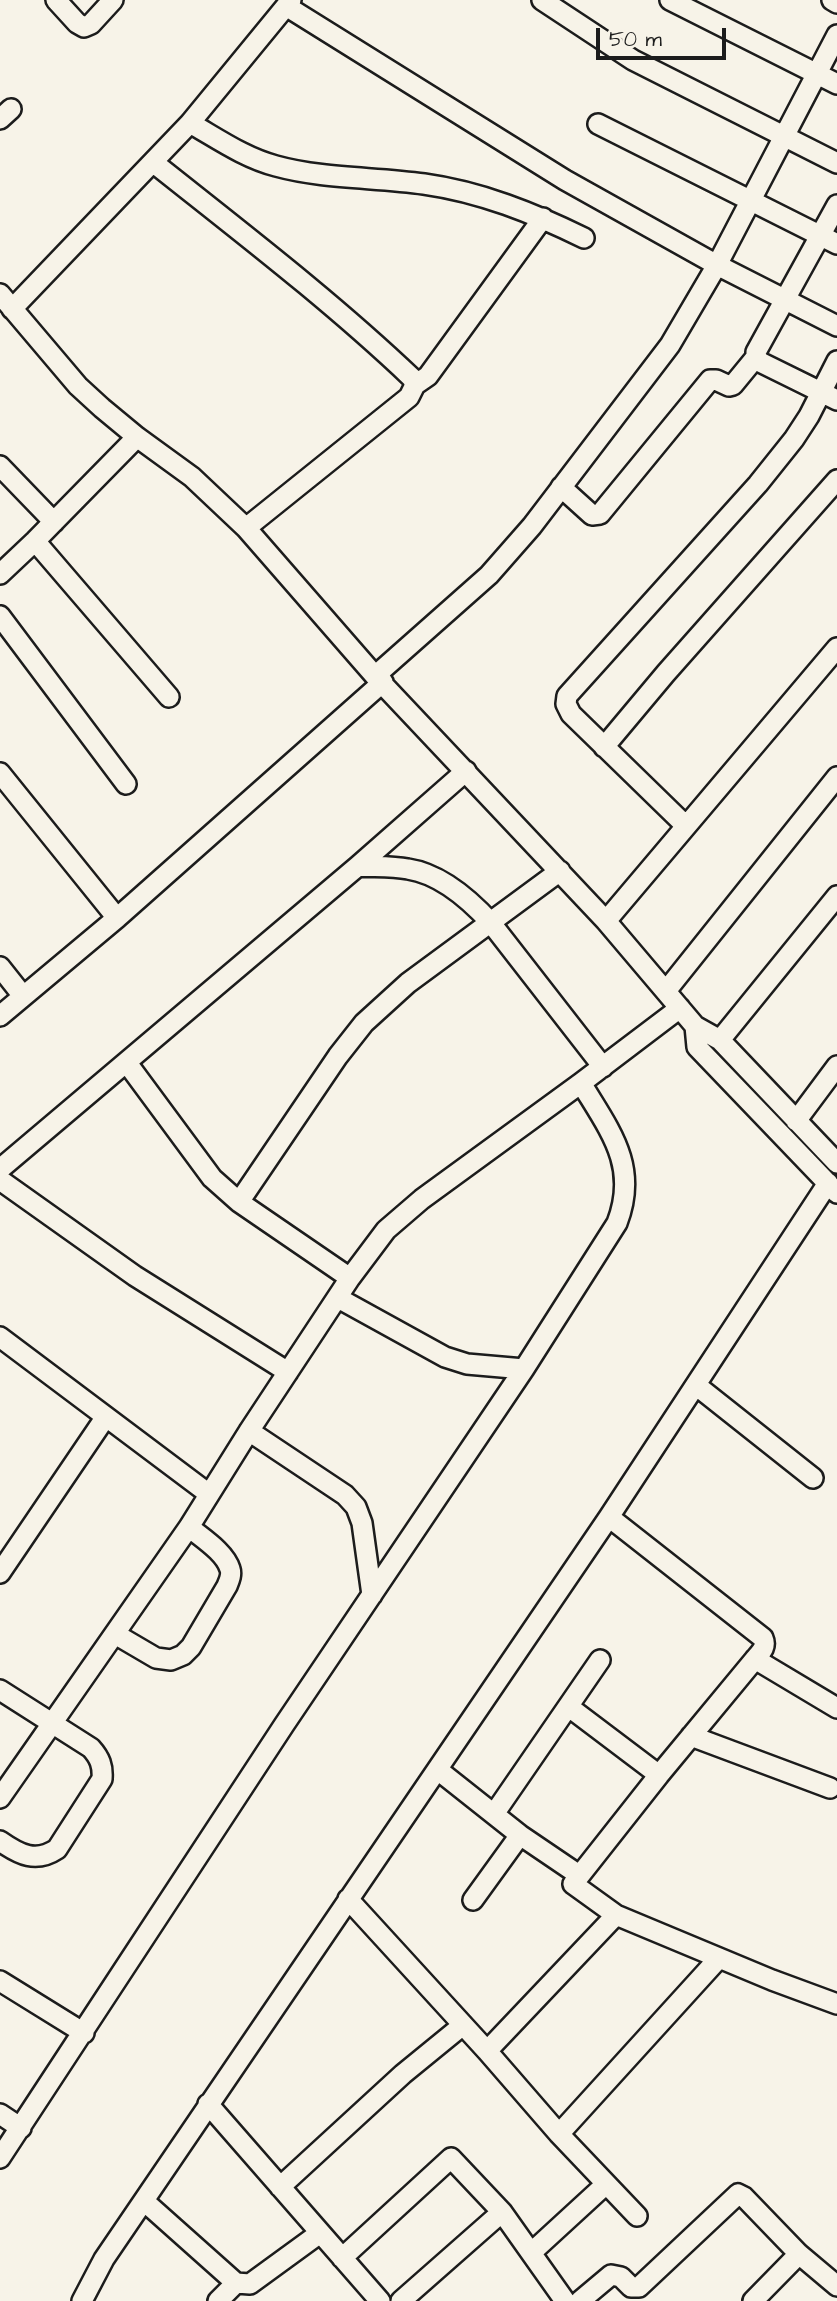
<!DOCTYPE html>
<style>
body{margin:0}
#map{position:relative;width:837px;height:2301px;overflow:hidden;background:#f7f3e8;font-family:"Architects Daughter",sans-serif}
canvas{display:block}
.scale{position:absolute;left:596px;top:28px;width:130px;height:32px;box-sizing:border-box;border:4px solid #1c1c1c;border-top:0;padding-left:9px;font-size:21px;line-height:24px;white-space:nowrap;color:#1c1c1c;-webkit-text-stroke:5px #f7f3e8;paint-order:stroke}
</style>
<div id="map">
<canvas width="837" height="2301"></canvas>
<div class="scale">50 m</div>
</div>
<script>
const context = document.querySelector('canvas').getContext('2d');
context.lineJoin = 'round';
function trace(path, color, width, dash) {
  context.strokeStyle = color;
  context.lineWidth = width;
  context.lineCap = dash ? 'butt' : 'round';
  context.setLineDash(dash || []);
  context.stroke(path);
}
const minor = new Path2D(`
 M 56,0 L 77,23 L 84,27 L 91,24 L 113,0
 M 542,0 L 633,60 L 837,163
 M 670,0 L 837,84
 M 832,0 L 837,3
 M 286,6 L 565,180 L 717,265 L 837,326
 M 0,119 L 11,109
 M 190,123 C 218,139 245,158 276,166 C 323,179 375,177 424,184 C 481,192 533,213 584,238
 M 598,124 L 837,244
 M 154,163 C 242,233 331,301 412,378 L 415,385
 M 0,294 L 78,386 L 102,408 L 137,437 L 192,477 L 246,528 L 375,676 L 606,921 L 695,1026 L 720,1040 L 837,1163
 M 12,309 L 190,123 L 291,0
 M 756,357 L 760,362 L 837,400
 M 0,466 L 54,522
 M 561,487 L 592,515 L 600,514 L 710,380 L 716,380 L 729,386 L 733,385 L 756,357 L 756,352 L 837,205
 M 246,528 L 409,397 L 415,385 L 428,376 L 543,218
 M 35,541 L 169,697
 M 0,574 L 35,541 L 137,437
 M 0,616 L 126,784
 M 375,676 L 489,575 L 532,526 L 670,345 L 717,265 L 837,35
 M 604,747 L 666,673 L 837,480
 M 0,773 L 117,918
 M 686,826 L 571,714 L 566,704 L 567,696 L 758,484 L 794,439 L 809,416 L 837,361
 M 358,866 C 374,867 392,866 408,869 C 441,874 470,900 491,923 L 603,1067
 M 606,921 L 837,648
 M 0,967 L 23,996
 M 666,991 L 837,777
 M 0,1016 L 117,918 L 383,682
 M 695,1026 L 697,1047 L 837,1193
 M 720,1040 L 837,896
 M 127,1063 L 212,1178 L 239,1202 L 350,1278
 M 796,1121 L 837,1066
 M 0,1169 L 358,866 L 466,771
 M 0,1180 L 135,1276 L 288,1372
 M 239,1202 L 338,1056 L 364,1023 L 408,983 L 560,871
 M 338,1298 L 445,1357 L 467,1364 L 524,1369
 M 0,1337 L 209,1494
 M 697,1386 L 813,1478
 M 249,1431 L 345,1495 L 356,1507 L 362,1523 L 372,1595
 M 609,1517 L 763,1638 C 767,1647 761,1652 755,1659 L 659,1775 L 573,1884 L 616,1915 L 772,1980 L 837,2004
 M 0,1573 L 105,1418
 M 115,1634 L 156,1658 L 171,1660 L 183,1655 L 191,1647 L 227,1586 C 229,1581 232,1575 230,1569 C 225,1552 202,1538 189,1527
 M 755,1659 L 837,1708
 M 0,1690 L 91,1748 C 100,1758 103,1766 102,1779 L 57,1849 C 36,1863 20,1855 0,1841
 M 569,1707 L 659,1775
 M 691,1736 L 830,1788
 M 438,1770 L 520,1835 L 579,1875
 M 0,1798 L 189,1527 L 249,1431 L 350,1278 L 386,1230 L 422,1199 L 581,1083 L 680,1008
 M 494,1814 L 600,1660
 M 348,1899 L 487,2051 L 559,2134 L 637,2216
 M 473,1900 L 520,1835
 M 0,1981 L 84,2033
 M 487,2051 L 616,1915
 M 208,2104 L 380,2301
 M 0,2114 L 21,2128
 M 559,2134 L 719,1958
 M 0,2158 L 284,1725 L 524,1369 L 617,1223 C 639,1166 610,1131 581,1083
 M 280,2187 L 403,2074 L 463,2025
 M 144,2201 L 236,2283 L 218,2301
 M 532,2252 L 605,2185
 M 342,2258 L 451,2158 L 502,2212
 M 236,2283 L 250,2284 L 320,2233
 M 82,2301 L 104,2259 L 609,1517 L 828,1183
 M 401,2301 L 502,2212 L 565,2301
 M 580,2301 L 611,2275 L 621,2277 L 631,2287 L 639,2287 L 738,2194 L 744,2197 L 799,2254 L 837,2286
 M 753,2301 L 799,2254`);
trace(minor, '#1c1c1c', 24);
trace(minor, '#f7f3e8', 19);
</script>
